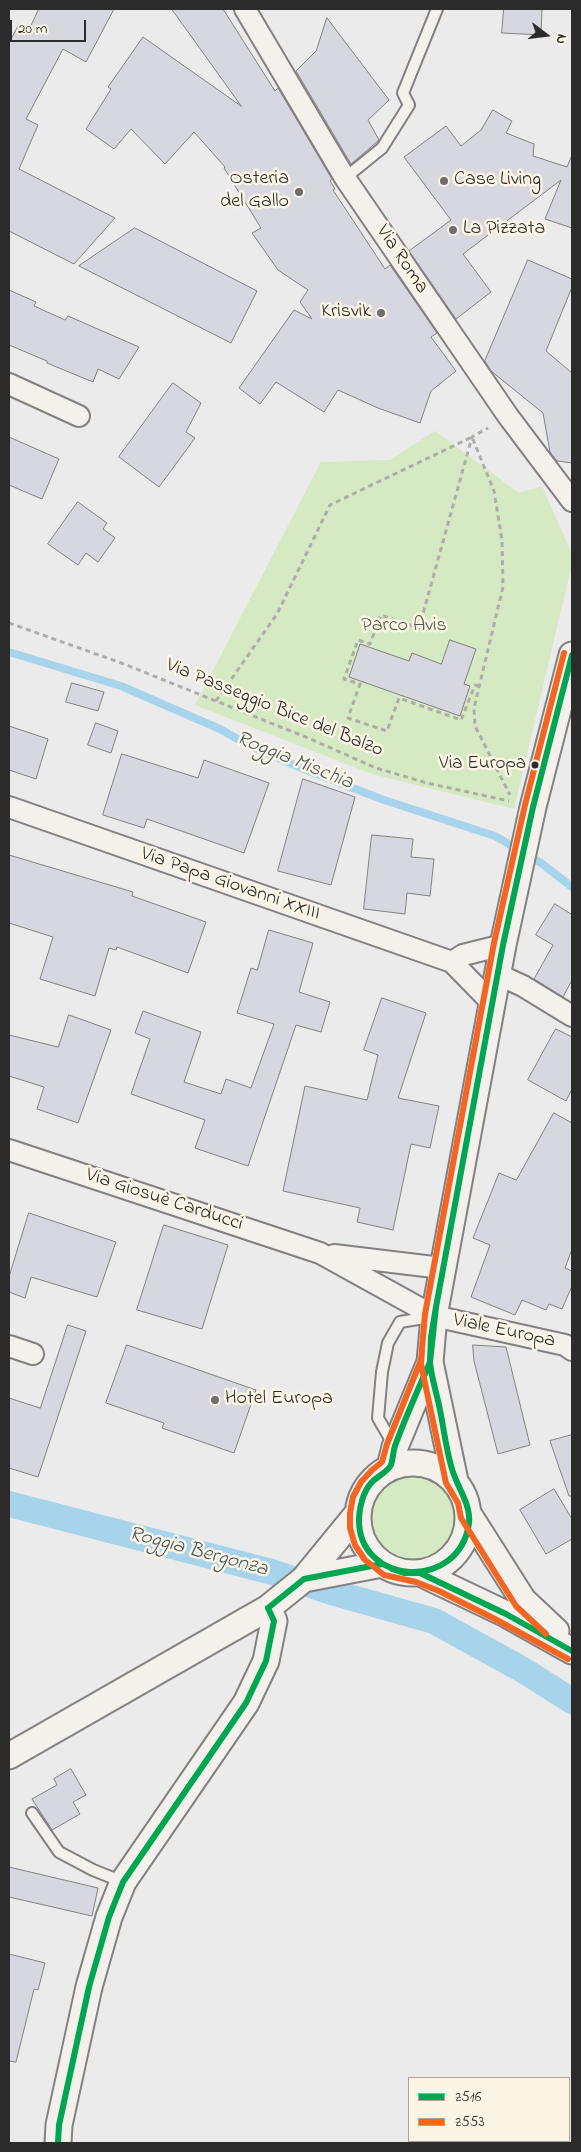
<!DOCTYPE html>
<meta charset="utf-8">
<style>
body{margin:0}
#map{position:relative;width:581px;height:2152px;overflow:hidden;background:#ecebeb;font-family:"Indie Flower",sans-serif}
canvas{display:block}
.frame{position:absolute;inset:0;border:10px solid #2b2b2b;pointer-events:none}
.legend{position:absolute;left:408px;top:2077px;width:162px;height:65px;box-sizing:border-box;background:#fcf5e5;border:1px solid #a8a49b;margin:0;padding:6px 9px;list-style:none;font-size:15px;color:#2b2b2b}
.legend li{display:flex;align-items:center;gap:10px;height:25px}
.legend b{width:25px;border:1px solid #a8a49b}
.north{position:absolute;left:521px;top:10px;width:50px;height:50px;-webkit-text-stroke:4px #fcf5e5;paint-order:stroke;rotate:105deg;font-size:14px;font-weight:700;line-height:20px;text-align:center;color:#2b2b2b}
.north::after{content:'';display:block;margin:auto;width:18px;height:22px;background:#2b2b2b;clip-path:polygon(50% 0,100% 100%,50% 72%,0 100%)}
.scale{position:absolute;left:10px;top:20px;width:76px;height:22px;box-sizing:border-box;border:2px solid #2b2b2b;border-top:0;padding-left:6px;font-size:15px;line-height:18px;white-space:nowrap;color:#2b2b2b;-webkit-text-stroke:4px #fcf5e5;paint-order:stroke}
</style>
<div id="map">
<canvas width="581" height="2152"></canvas>
<div class="frame"></div>
<ul class="legend">
<li><b style="height:6px;background:#00a651"></b>z516</li>
<li><b style="height:6px;background:#f26522"></b>z553</li>
</ul>
<div class="north">N</div>
<div class="scale">20 m</div>
</div>
<script>
const context = document.querySelector('canvas').getContext('2d');
context.lineJoin = 'round';
function fillPath(path, color) {
  context.fillStyle = color;
  context.fill(path, 'evenodd');
}
function trace(path, color, width, dash) {
  context.strokeStyle = color;
  context.lineWidth = width;
  context.lineCap = dash ? 'butt' : 'round';
  context.setLineDash(dash || []);
  context.stroke(path);
}
function write(font, color, halo, rows, align = 'center') {
  context.font = font + ' "Indie Flower",sans-serif';
  context.lineWidth = 5;
  context.setLineDash([]);
  context.textBaseline = 'middle';
  context.strokeStyle = halo;
  context.fillStyle = color;
  for (const [text, x, y, turn = 0] of rows) {
    context.save();
    context.translate(x, y);
    context.rotate((+turn || 0) * Math.PI / 180);
    context.textAlign = isNaN(turn) ? turn : align;
    if (halo) context.strokeText(text, 0, 0);
    context.fillText(text, 0, 0);
    context.restore();
  }
}
const green = new Path2D(`
 M 435,431 L 519,493 L 542,486 L 572,554 L 572,564 L 514,809 L 372,774 L 195,705 L 321,462 L 390,460 Z
 M370 1517a44 44 0 1 1 88 0a44 44 0 1 1-88 0Z`);
const stream = new Path2D(`
 M 9,652 L 121,686 L 220,729 L 248,745 L 306,770 L 384,800 L 495,836 L 541,863 L 572,887`);
const canal = new Path2D(`
 M 9,1504 L 272,1572 L 331,1592 L 434,1621 L 523,1670 L 572,1701`);
const building = new Path2D(`
 M 39,9 L 114,9 L 86,62 L 63,49 L 26,119 L 38,125 L 19,169 L 115,218 L 74,264 L 9,231 L 9,43 L 19,24 L 29,29 Z
 M 172,9 L 223,9 L 275,91 L 278,88 L 332,179 L 330,181 L 335,189 L 333,190 L 385,269 L 390,265 L 437,333 L 431,337 L 456,371 L 431,391 L 420,423 L 378,408 L 338,390 L 324,412 L 276,382 L 260,404 L 239,388 L 294,310 L 312,319 L 300,302 L 308,290 L 278,270 L 252,233 L 261,228 L 224,168 L 225,167 L 194,132 L 165,164 L 131,129 L 114,149 L 86,129 L 111,89 L 108,87 L 143,37 L 241,106 Z
 M 504,9 L 542,9 L 541,35 L 502,33 Z
 M 327,18 L 389,100 L 368,120 L 379,140 L 351,164 L 296,71 L 316,51 Z
 M 493,110 L 512,121 L 506,133 L 534,144 L 533,156 L 567,167 L 572,155 L 572,228 L 545,219 L 561,180 L 463,254 L 491,292 L 456,319 L 409,251 L 451,220 L 404,157 L 446,126 L 461,146 L 481,130 Z
 M 135,228 L 257,291 L 231,343 L 79,266 Z
 M 528,260 L 572,279 L 572,287 L 546,351 L 572,373 L 572,463 L 557,461 L 550,452 L 543,413 L 491,371 L 485,361 Z
 M 9,290 L 36,302 L 34,306 L 65,320 L 68,316 L 139,347 L 119,379 L 98,369 L 93,382 L 47,363 L 47,361 L 9,345 Z
 M 173,383 L 201,403 L 186,432 L 195,438 L 159,487 L 119,457 Z
 M 9,437 L 59,459 L 42,499 L 9,485 Z
 M 78,502 L 107,523 L 103,529 L 115,538 L 98,562 L 86,553 L 78,565 L 48,544 Z
 M 450,640 L 476,649 L 464,684 L 470,686 L 460,716 L 349,677 L 360,644 L 409,661 L 412,653 L 441,664 Z
 M 72,683 L 104,692 L 98,711 L 66,702 Z
 M 96,723 L 118,731 L 111,753 L 88,745 Z
 M 9,726 L 48,739 L 36,779 L 9,770 Z
 M 122,754 L 198,778 L 204,760 L 269,783 L 244,853 L 147,819 L 144,828 L 103,815 Z
 M 303,779 L 355,797 L 331,885 L 278,871 Z
 M 372,835 L 413,839 L 411,857 L 434,859 L 430,896 L 407,893 L 405,914 L 364,909 Z
 M 9,855 L 133,892 L 132,896 L 206,922 L 188,973 L 117,947 L 116,950 L 109,948 L 95,996 L 40,979 L 53,937 L 9,923 Z
 M 555,904 L 571,914 L 572,911 L 572,980 L 563,997 L 534,979 L 553,945 L 536,935 Z
 M 269,930 L 313,943 L 299,992 L 330,1002 L 321,1032 L 296,1025 L 248,1166 L 195,1148 L 205,1120 L 131,1094 L 150,1039 L 135,1033 L 143,1011 L 201,1032 L 184,1082 L 221,1094 L 226,1079 L 251,1088 L 274,1024 L 237,1013 L 251,968 L 257,970 Z
 M 382,998 L 426,1013 L 398,1098 L 439,1106 L 430,1148 L 411,1144 L 393,1230 L 357,1222 L 360,1208 L 283,1191 L 305,1086 L 367,1100 L 378,1055 L 364,1050 Z
 M 69,1015 L 111,1030 L 78,1123 L 37,1109 L 44,1087 L 9,1076 L 9,1035 L 58,1047 Z
 M 556,1029 L 572,1037 L 572,1089 L 566,1101 L 528,1080 Z
 M 554,1113 L 572,1123 L 572,1249 L 565,1268 L 572,1271 L 572,1286 L 562,1309 L 549,1304 L 546,1310 L 522,1300 L 515,1315 L 471,1297 L 490,1245 L 473,1238 L 499,1173 L 516,1180 Z
 M 29,1213 L 116,1242 L 97,1297 L 31,1277 L 25,1298 L 9,1292 L 9,1277 Z
 M 164,1225 L 228,1245 L 202,1329 L 137,1310 Z
 M 68,1325 L 86,1331 L 38,1477 L 9,1468 L 9,1398 L 40,1408 Z
 M 127,1345 L 256,1390 L 234,1453 L 162,1428 L 164,1423 L 106,1403 Z
 M 473,1345 L 506,1347 L 530,1445 L 498,1454 L 474,1361 Z
 M 572,1435 L 572,1496 L 569,1496 L 550,1441 Z
 M 554,1489 L 572,1519 L 572,1539 L 546,1554 L 520,1510 Z
 M 71,1769 L 86,1795 L 73,1802 L 80,1814 L 52,1830 L 32,1799 L 57,1785 L 54,1779 Z
 M 9,1867 L 98,1888 L 92,1916 L 9,1897 Z
 M 9,1954 L 45,1963 L 38,1990 L 34,1989 L 16,2062 L 9,2061 Z`);
const path = new Path2D(`
 M 9,623 L 124,664 L 308,738 L 376,768 L 427,783 L 509,801
 M 479,686 L 475,685 L 461,720 L 399,698 L 387,731 L 348,718 L 360,684 L 344,679 L 358,640 L 370,644 L 381,615 L 419,628 L 472,437 L 488,428
 M 216,701 L 277,614 L 330,505 L 472,437 L 494,491 L 502,540 L 503,587 L 474,708 L 475,726 L 510,795`);
const service = new Path2D(`
 M 345,178 L 382,148 L 409,105 L 403,93 L 437,9
 M 393,1444 L 378,1418 L 382,1372 L 388,1343 L 400,1322 L 430,1317
 M 32,1813 L 59,1852 L 93,1870 L 123,1882`);
const minor = new Path2D(`
 M 245,9 L 345,178 L 508,416 L 572,501
 M 9,384 L 79,416
 M 9,807 L 452,962 L 491,1002
 M 452,962 L 463,955 L 503,945
 M 497,974 L 523,986 L 572,1016
 M 9,1150 L 320,1253 L 434,1316 L 565,1345 L 572,1350
 M 334,1255 L 442,1268
 M 9,1346 L 33,1354`);
const tertiary = new Path2D(`
 M358 1518a55 55 0 1 1 110 0a55 55 0 1 1-110 0Z
 M 390,1467 L 395,1447 L 430,1362
 M 455,1481 L 430,1362 L 434,1316 L 503,945 L 533,807 L 572,655
 M 469,1515 L 523,1600 L 556,1631
 M 420,1573 L 506,1614 L 572,1651
 M 304,1579 L 382,1564
 M 9,1756 L 268,1608 L 304,1579 L 358,1513
 M 58,2143 L 59,2125 L 89,1987 L 109,1917 L 123,1882 L 246,1703 L 266,1661 L 274,1621 L 268,1608`);
const bus1 = new Path2D(`
 M 503,945 L 533,807 L 572,655
 M 436,1307 L 503,945
 M 436,1307 L 503,945
 M 430,1362 C 431,1377 437,1394 440,1410 C 444,1429 446,1450 452,1469 C 457,1487 471,1504 469,1523 C 460,1592 357,1586 359,1518 C 360,1505 364,1489 374,1480 C 379,1476 388,1471 391,1465 C 393,1459 393,1452 395,1446 C 405,1418 418,1390 430,1362 Z
 M 430,1362 L 431,1337 L 436,1307
 M 430,1362 L 436,1307
 M 392,1569 L 404,1573 L 420,1573 L 506,1614 L 572,1651
 M 268,1608 L 304,1579 L 382,1564
 M 58,2143 L 59,2125 L 89,1987 L 109,1917 L 123,1882 L 246,1703 L 266,1661 L 274,1621 L 268,1608`);
const bus2 = new Path2D(`
 M 564,653 L 525,805 L 494,943 L 425,1314 L 421,1360 L 387,1444 L 382,1462 L 372,1470 L 361,1482 L 353,1497 L 350,1513 L 350,1528 L 355,1545 L 365,1560 L 384,1575 L 416,1582 L 439,1591 L 495,1619 L 568,1659
 M 422,1351 L 421,1364 L 446,1483 L 458,1503 L 461,1518 L 516,1606 L 546,1634`);
const markers = [
 [444,181,5,"#6f6e6e"],
 [299,192,5,"#6f6e6e"],
 [453,230,5,"#6f6e6e"],
 [381,313,5,"#6f6e6e"],
 [535,765,4.5,"#2b2b2b"],
 [215,1400,5,"#6f6e6e"]
];
const busNames = [
 ["Via Europa",526,765]
];
const poiNames = [
 ["Osteria",289,180,"right"],
 ["del Gallo",289,203,"right"],
 ["Case Living",454,181],
 ["La Pizzata",463,230],
 ["Krisvik",371,313,"right"],
 ["Hotel Europa",225,1400]
];
const streetNames = [
 ["Via Roma",401,260,56],
 ["Via Passeggio Bice del Balzo",274,709,22],
 ["Via Papa Giovanni XXIII",230,885,19],
 ["Via Giosuè Carducci",164,1201,18],
 ["Viale Europa",504,1332,12]
];
const parkNames = [
 ["Parco Avis",404,627]
];
const waterNames = [
 ["Roggia Mischia",294,762,22],
 ["Roggia Bergonza",198,1553,15]
];
fillPath(green, '#d5e9c3');
trace(stream, '#a7d4ea', 8);
trace(canal, '#a7d4ea', 26);
fillPath(building, '#d7d7df');
trace(building, '#828181', 1);
trace(service, '#828181', 14);
trace(minor, '#828181', 24);
trace(tertiary, '#828181', 29);
trace(path, '#afadaa', 3, [5, 4]);
trace(service, '#f4f1ec', 10);
trace(minor, '#f4f1ec', 20);
trace(tertiary, '#f4f1ec', 25);
trace(bus1, '#00a651', 6);
trace(bus2, '#f26522', 6);
for (const [x, y, r, color] of markers) {
  const dot = new Path2D();
  dot.arc(x, y, r, 0, 2 * Math.PI);
  context.fillStyle = color;
  context.fill(dot);
  trace(dot, '#fcf5e5', 2);
}
write('19px', '#2b2b2b', '#fcf5e5', busNames, 'right');
write('20px', '#2b2b2b', '#fcf5e5', poiNames, 'left');
write('20px', '#2b2b2b', '#fcf5e5', streetNames);
write('20px', '#515a49', '#fcf5e5', parkNames);
write('italic 21px', '#475b64', '#fcf5e5', waterNames);
</script>
